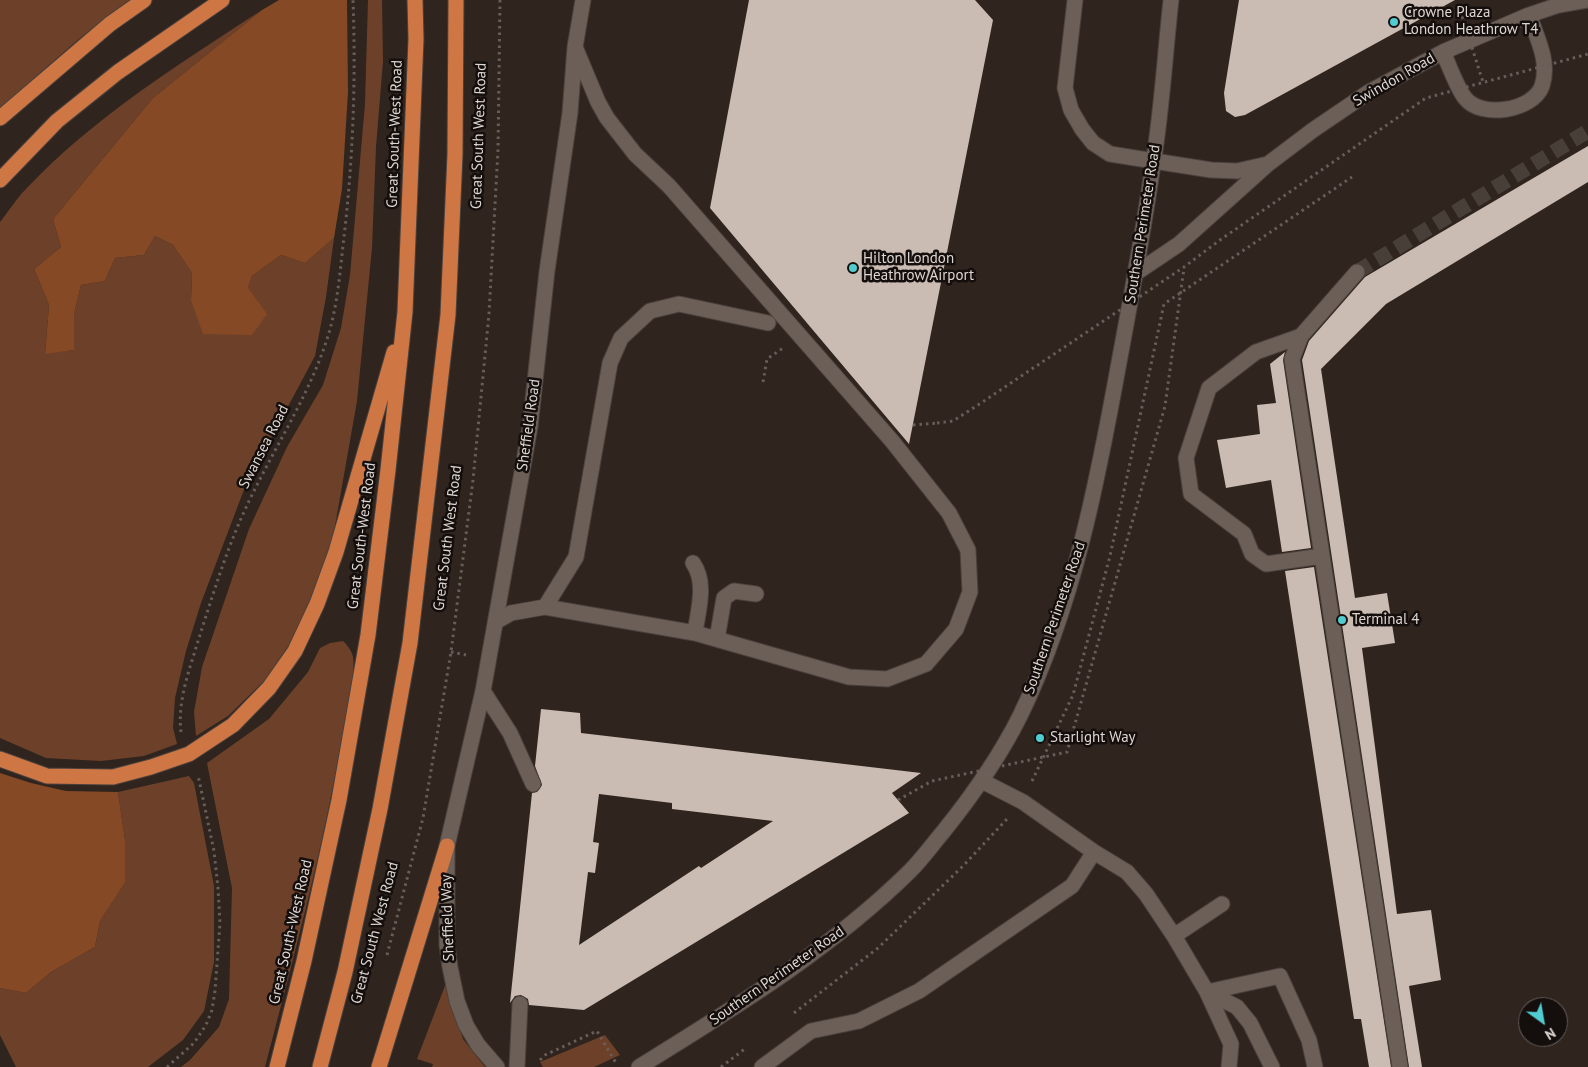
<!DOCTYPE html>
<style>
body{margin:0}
#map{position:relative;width:1588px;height:1067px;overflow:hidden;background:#2f241e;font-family:"PT Sans",sans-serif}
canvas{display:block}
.north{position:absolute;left:1518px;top:997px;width:50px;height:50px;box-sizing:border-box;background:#140e0c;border:1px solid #655e5b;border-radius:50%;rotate:148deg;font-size:14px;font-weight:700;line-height:20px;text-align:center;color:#ded6d2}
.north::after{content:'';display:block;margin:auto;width:18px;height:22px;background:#51ccd1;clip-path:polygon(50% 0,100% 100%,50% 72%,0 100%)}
</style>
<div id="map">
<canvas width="1588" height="1067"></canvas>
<div class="north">N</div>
</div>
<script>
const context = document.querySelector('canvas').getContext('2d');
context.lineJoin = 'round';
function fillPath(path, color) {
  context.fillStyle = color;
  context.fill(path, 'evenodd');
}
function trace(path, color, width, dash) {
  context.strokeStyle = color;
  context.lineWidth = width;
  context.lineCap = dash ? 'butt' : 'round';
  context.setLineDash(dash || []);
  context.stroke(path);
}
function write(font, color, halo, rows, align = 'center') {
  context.font = font + ' "PT Sans",sans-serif';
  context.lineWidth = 5;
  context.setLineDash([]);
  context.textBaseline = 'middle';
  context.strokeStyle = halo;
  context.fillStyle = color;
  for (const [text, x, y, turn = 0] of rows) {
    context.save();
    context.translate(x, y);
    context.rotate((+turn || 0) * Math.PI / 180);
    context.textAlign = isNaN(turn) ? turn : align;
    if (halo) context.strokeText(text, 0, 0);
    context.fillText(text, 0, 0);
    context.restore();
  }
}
const green = new Path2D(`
 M 0,0 L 130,0 C 83,33 41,71 0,111 Z
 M 368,0 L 382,0 L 383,61 L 376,147 L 372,248 L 357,401 L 332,543 L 316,592 L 291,642 L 266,679 L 228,716 L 196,736 L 194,712 L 202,667 L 249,529 L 287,447 L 323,385 L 341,328 L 350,275 L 365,104 Z
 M 262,10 L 153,98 L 53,219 L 61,247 L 34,269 L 49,305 L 45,353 L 74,350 L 74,314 L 81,285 L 105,281 L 115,258 L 144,255 L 155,236 L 173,245 L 192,273 L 191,300 L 248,288 L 252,276 L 281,255 L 305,263 L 334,238 L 326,297 L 315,356 L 245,487 L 201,603 L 186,651 L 175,698 L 173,728 L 177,744 L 144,756 L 101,761 L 46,758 L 0,738 L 0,222 C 9,211 16,199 26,189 C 94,117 179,64 262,10 Z
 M 343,641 C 347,645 352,651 353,657 C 356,673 346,714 343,732 C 324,845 294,956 265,1067 L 181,1067 L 190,1060 L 219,1027 L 229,999 L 232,888 L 207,763 L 269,719 L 308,672 L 320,648 L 330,643 Z
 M 189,776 L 194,783 L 214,886 L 214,962 L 204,1011 L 183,1040 L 148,1067 L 16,1067 L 0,1035 L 0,988 L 26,993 L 51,972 L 95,947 L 100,921 L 125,883 L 125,840 L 118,792 Z
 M 446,983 L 463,1039 L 485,1067 L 432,1067 L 433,1064 L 417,1059 Z
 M 605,1035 L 620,1055 L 594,1067 L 543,1067 L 540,1062 Z`);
const forest = new Path2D(`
 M 279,0 L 347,0 L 348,92 L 342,189 L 334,238 L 305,263 L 281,255 L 252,276 L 248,288 L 267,314 L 252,335 L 203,334 L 191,300 L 192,273 L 173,245 L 155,236 L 144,255 L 115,258 L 105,281 L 81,285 L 74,314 L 74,350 L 45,354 L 49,305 L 34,269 L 61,247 L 53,219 L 153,98 L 262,10 Z
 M 0,773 L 31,783 L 66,791 L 118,792 L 125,840 L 125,883 L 100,921 L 95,947 L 51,972 L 26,993 L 0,988 Z`);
const building = new Path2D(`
 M 749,0 L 975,0 L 993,20 L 909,444 L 710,208 Z
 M 1239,0 L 1455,0 L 1245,115 L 1235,117 L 1226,111 L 1224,93 Z
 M 1588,146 L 1588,182 L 1386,304 L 1321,369 L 1355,598 L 1387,593 L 1395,643 L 1362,648 L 1397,914 L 1431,910 L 1441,980 L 1409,986 L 1422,1067 L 1409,1067 L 1302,360 L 1309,341 L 1365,277 Z
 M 1285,352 L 1283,360 L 1311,548 L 1282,552 L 1271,480 L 1226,488 L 1217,440 L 1260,434 L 1257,405 L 1276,403 L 1270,364 Z
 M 1314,567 L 1391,1067 L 1369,1067 L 1361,1019 L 1354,1019 L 1285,571 Z
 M 541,709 L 580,713 L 581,733 L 921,773 L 892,793 L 909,813 L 584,1010 L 529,1005 L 528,999 L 521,995 L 515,996 L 510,1003 L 532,793 L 537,792 L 542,785 L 535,766 ZM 599,794 L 672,803 L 672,809 L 773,821 L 701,868 L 699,866 L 579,945 L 588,872 L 595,873 L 599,843 L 593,842 Z`);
const minorTunnel = new Path2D(`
 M 1357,272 L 1588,131`);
const path = new Path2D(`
 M 763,382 L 767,359 L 783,348
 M 913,425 L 937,423
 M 451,652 L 466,655
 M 181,732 C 177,701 190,668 199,638 C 215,588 230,538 254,491 C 279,440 311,391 328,336 C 338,304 340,270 344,237 C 353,159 356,79 353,0
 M 1032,781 L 1073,695 L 1110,556 L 1164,304 L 1352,177
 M 387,955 L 423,818 L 451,652 L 473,480 L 489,314 L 498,150 L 500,0
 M 794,1013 L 878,948 L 964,865 L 1007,819
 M 540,1060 L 545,1055 L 597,1031 L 616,1063
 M 167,1067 L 194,1043 L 206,1025 L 212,1010 L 215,991 L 220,923 L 218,888 L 214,851 L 198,775
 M 721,1067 L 746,1048`);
const minor = new Path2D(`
 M 1075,0 L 1065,88 L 1071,110 L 1082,129 L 1093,143 L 1110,154 L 1211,170 L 1237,171 L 1268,164 L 1313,130 L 1369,92 L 1443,52 L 1529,15 L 1559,5 L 1588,0
 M 1443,52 C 1449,65 1457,88 1465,98 C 1481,119 1533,111 1542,86 C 1550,62 1537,38 1529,15
 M 1357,272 L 1301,336 L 1292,359 L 1400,1067
 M 1136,273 L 1179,244 L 1267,165
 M 1301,336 L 1256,352 L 1209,388 L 1186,458 L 1191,494 L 1244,534 L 1252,554 L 1266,564 L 1322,556
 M 693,563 C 707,583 698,610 695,633
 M 545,607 L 576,557 L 610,363 L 621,338 L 650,311 L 679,304 L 768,323
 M 497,621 L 511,613 L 545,607 L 695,633 L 849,677 L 887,679 L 926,664 L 956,629 L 970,592 L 968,550 L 949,513 L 892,441 L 801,337 L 669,186 L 635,154 L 607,118 L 598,102 L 575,47
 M 717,639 L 724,598 L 734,591 L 756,594
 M 483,691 L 510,733 L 533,784
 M 982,781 L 1023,802 L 1094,852 L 1127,872 L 1146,894 L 1174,936 L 1207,992 L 1231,1044 L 1229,1067
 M 1174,936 L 1222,904
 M 1207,992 L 1280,976 L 1309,1040 L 1315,1067
 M 1207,992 L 1237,1007 L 1250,1023 L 1272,1067
 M 497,1067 L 478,1045 L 466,1025 L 457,1001 L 450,967 L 447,945 L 447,846 L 483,691 L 530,427 L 547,271 L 570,113 L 575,47 L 583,0
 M 517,1067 L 520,1004
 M 639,1067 C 734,1008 830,950 910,871 C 922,859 932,845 943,832 C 972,796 999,758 1020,716 C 1074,605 1098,479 1120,357 C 1132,293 1144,228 1153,164 C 1162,110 1165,54 1171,0
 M 762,1067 L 811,1031 L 859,1021 L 919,991 L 1072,886 L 1094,852`);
const highway = new Path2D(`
 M 0,118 L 110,24 L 144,0
 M 0,180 L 57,121 L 118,72 L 222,0
 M 0,759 L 47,776 L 113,777 L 151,767 L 189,754 L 233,725 L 269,688 L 295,651 L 317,604 L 336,552 L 394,352
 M 277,1067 L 304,961 L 339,800 L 368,635 L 388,470 L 405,312 L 416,39 L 415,0
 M 320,1067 L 345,972 L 380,809 L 410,643 L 448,315 L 455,154 L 456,0
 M 379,1067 L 447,846`);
const pathBridge = new Path2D(`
 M 1458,4 L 1483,82
 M 937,423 L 953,421 L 981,403 L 1184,267 L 1220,240 L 1426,98 L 1588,54
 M 898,800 L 932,781 L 1067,752 L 1165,406 L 1184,268`);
const markers = [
 [1394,22,5,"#51ccd1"],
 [853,268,5,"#51ccd1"],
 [1342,620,5,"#51ccd1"],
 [1040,738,5,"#51ccd1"]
];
const poiNames = [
 ["Crowne Plaza",1404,13],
 ["London Heathrow T4",1404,30],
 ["Hilton London",863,259],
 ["Heathrow Airport",863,276],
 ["Terminal 4",1352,620],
 ["Starlight Way",1050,738]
];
const streetNames = [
 ["Swindon Road",1394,80,-30],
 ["Great South-West Road",395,134,-88],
 ["Great South West Road",479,136,-88],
 ["Southern Perimeter Road",1143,224,-81],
 ["Sheffield Road",529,425,-82],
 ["Swansea Road",264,447,-63],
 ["Great South-West Road",362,536,-83],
 ["Great South West Road",448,538,-83],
 ["Southern Perimeter Road",1055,618,-71],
 ["Sheffield Way",448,918,-92],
 ["Great South-West Road",291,932,-77],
 ["Great South West Road",375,933,-75],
 ["Southern Perimeter Road",777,976,-35]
];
fillPath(green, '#6d4129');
fillPath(forest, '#854925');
fillPath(building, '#cabbb3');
trace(minorTunnel, '#493f39', 15, [15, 8]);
trace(minor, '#4b413d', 17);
trace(highway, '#4b413d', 17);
trace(path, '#685e59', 3, [2.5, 4]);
trace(minor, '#6c5f58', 15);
trace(highway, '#cf7744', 15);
trace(pathBridge, '#685e59', 3, [2.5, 4]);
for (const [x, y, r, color] of markers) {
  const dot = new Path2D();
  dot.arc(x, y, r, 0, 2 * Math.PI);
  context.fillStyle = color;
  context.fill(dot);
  trace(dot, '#140e0c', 2);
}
write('15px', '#ded6d2', '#140e0c', poiNames, 'left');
write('15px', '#ded6d2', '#140e0c', streetNames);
</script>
